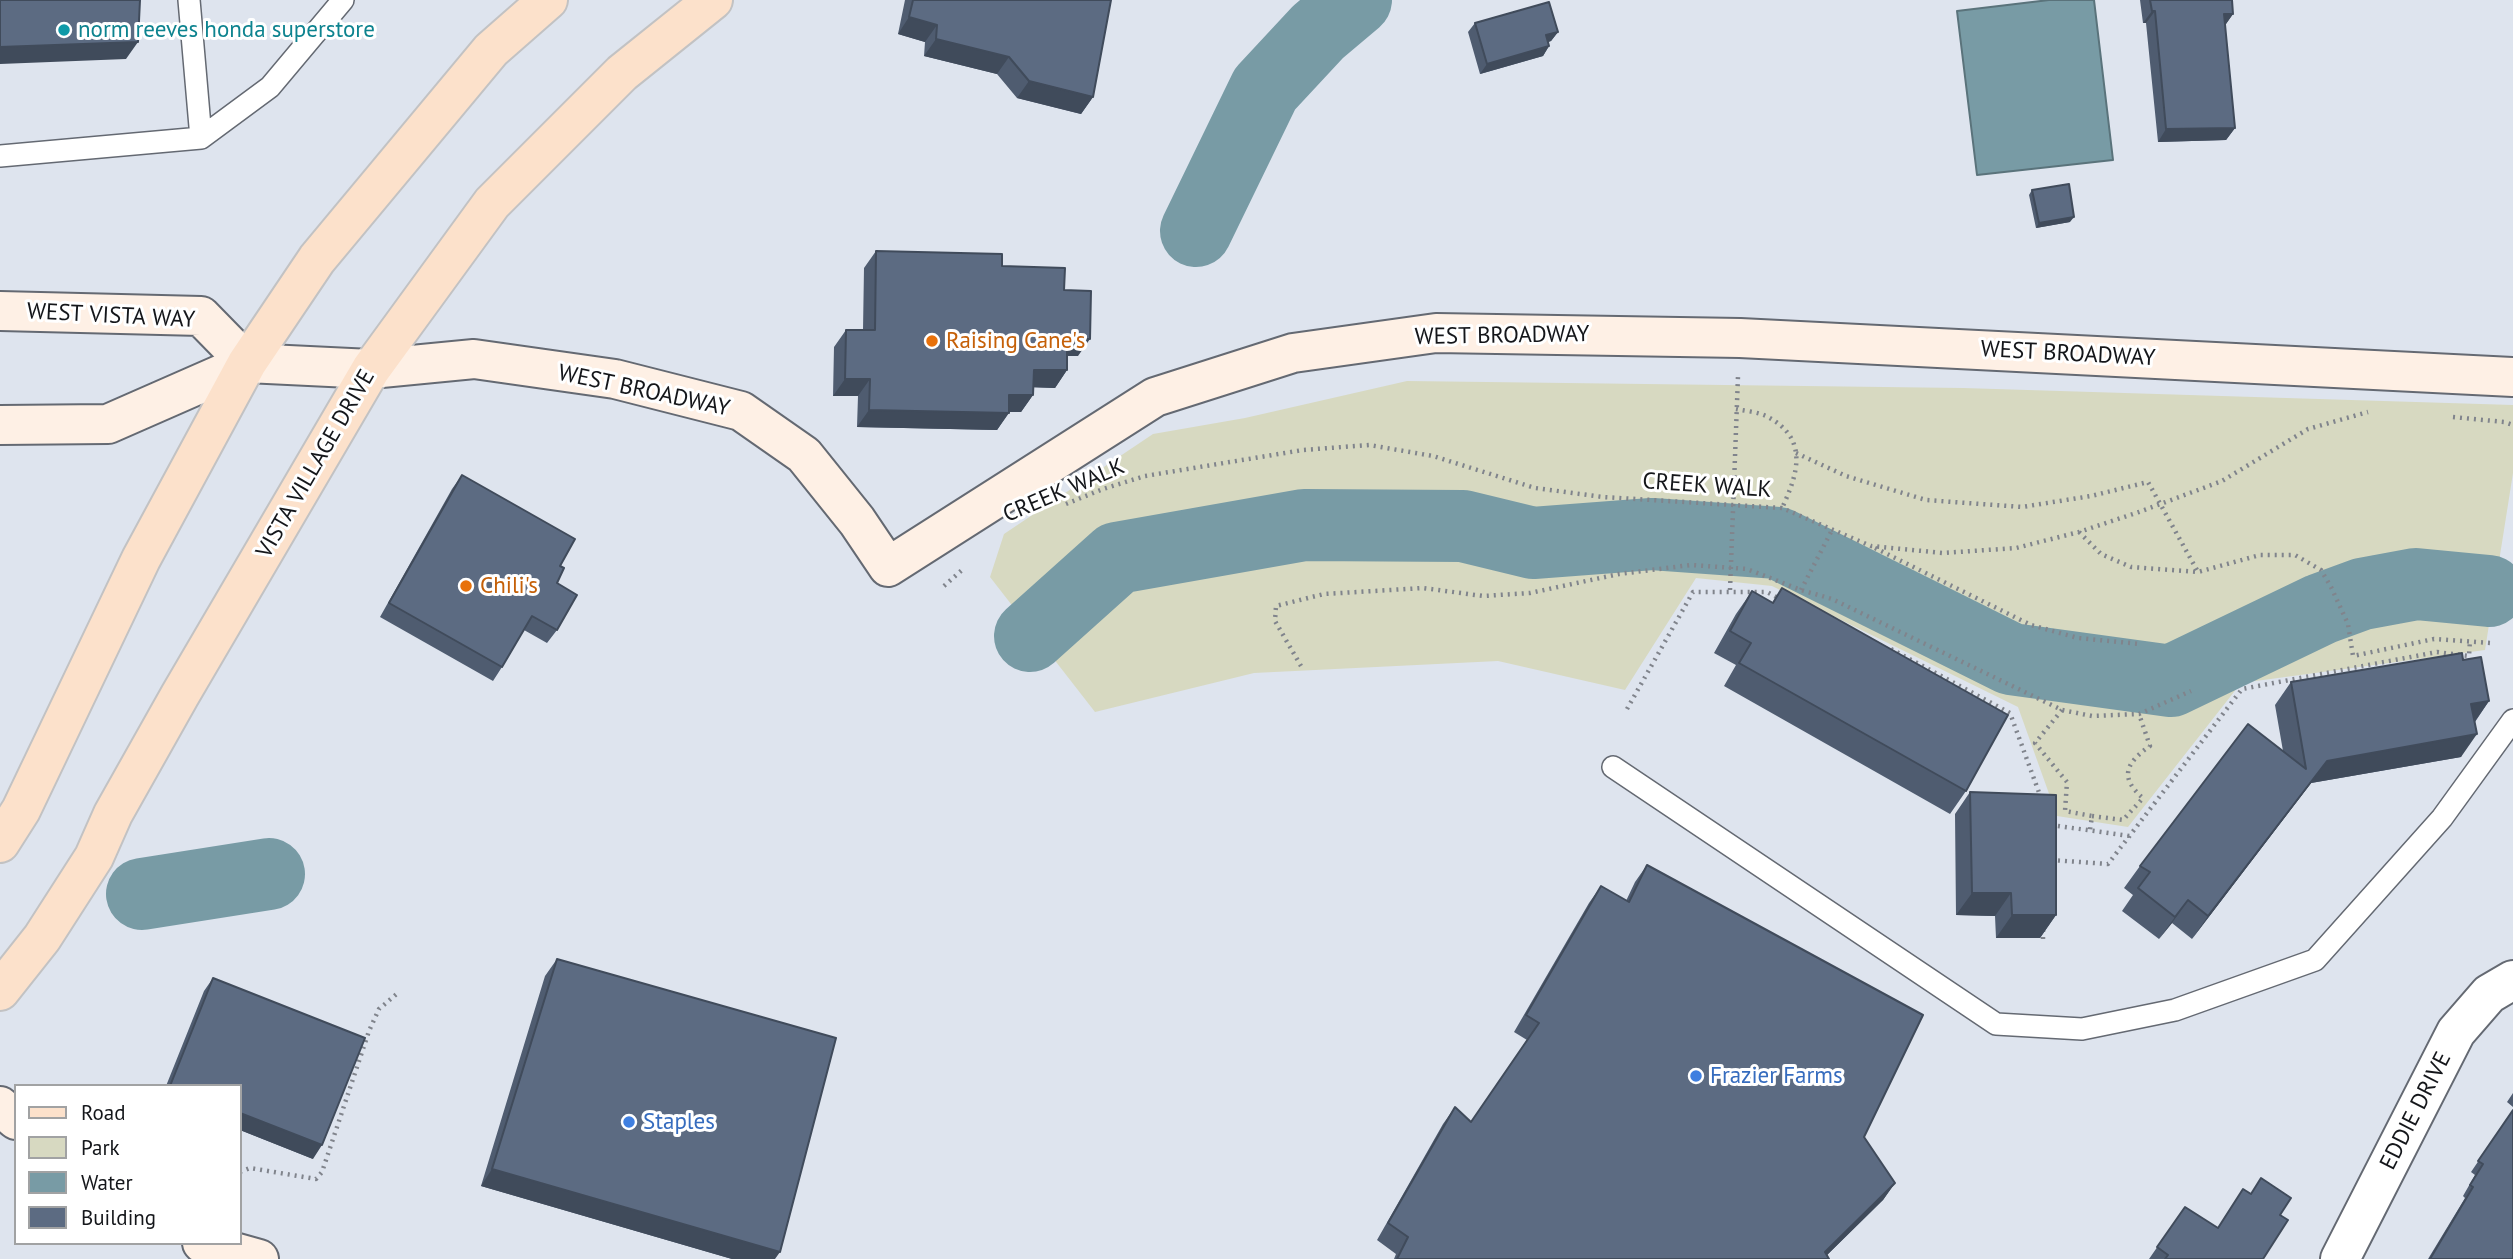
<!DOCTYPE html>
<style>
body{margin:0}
#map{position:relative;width:2513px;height:1259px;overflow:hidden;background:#dee4ee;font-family:"PT Sans",sans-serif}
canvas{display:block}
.legend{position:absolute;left:14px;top:1084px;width:228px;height:161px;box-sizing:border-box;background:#fff;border:2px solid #a1a2a3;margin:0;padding:9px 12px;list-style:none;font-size:21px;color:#14161a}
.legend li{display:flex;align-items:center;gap:14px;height:35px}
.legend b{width:35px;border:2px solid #a1a2a3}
</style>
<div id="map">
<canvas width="2513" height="1259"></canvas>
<ul class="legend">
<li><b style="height:9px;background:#fce1cb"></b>Road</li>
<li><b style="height:19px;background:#d7d9c1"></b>Park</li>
<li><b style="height:19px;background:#789ba5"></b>Water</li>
<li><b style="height:19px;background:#5c6b82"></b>Building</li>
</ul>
</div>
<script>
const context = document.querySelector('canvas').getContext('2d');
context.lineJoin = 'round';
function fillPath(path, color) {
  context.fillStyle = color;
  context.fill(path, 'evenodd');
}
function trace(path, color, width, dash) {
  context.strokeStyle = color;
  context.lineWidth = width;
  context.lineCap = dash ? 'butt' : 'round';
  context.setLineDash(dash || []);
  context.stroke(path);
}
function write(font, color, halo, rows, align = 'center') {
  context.font = font + ' "PT Sans",sans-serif';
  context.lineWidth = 6;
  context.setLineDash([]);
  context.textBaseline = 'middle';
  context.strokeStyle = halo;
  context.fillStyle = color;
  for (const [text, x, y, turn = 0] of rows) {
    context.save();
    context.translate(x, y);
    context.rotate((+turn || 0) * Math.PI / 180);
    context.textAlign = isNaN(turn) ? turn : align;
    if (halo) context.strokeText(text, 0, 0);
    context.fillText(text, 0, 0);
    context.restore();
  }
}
const green = new Path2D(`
 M 1407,381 L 1963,388 L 2513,405 L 2513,473 L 2485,650 L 2241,683 L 2128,827 L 2057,816 L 2018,707 L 1772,586 L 1696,578 L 1625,690 L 1498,661 L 1254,673 L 1095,712 L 990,577 L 1004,534 L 1153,434 L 1245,418 Z`);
const water = new Path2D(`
 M 2049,0 L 2094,0 L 2113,160 L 1977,175 L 1957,11 Z`);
const river = new Path2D(`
 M 1196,231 L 1265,89 L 1318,32 L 1356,0
 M 1030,636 L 1117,558 L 1304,525 L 1463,526 L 1533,543 L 1652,534 L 1778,543 L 2011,659 L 2171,681 L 2321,609 L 2362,594 L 2416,584 L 2489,591
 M 142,894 L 269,874`);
const path = new Path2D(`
 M 1736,409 C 1746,411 1759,412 1768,417 C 1809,439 1798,474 1782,508
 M 2453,417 L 2504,422 L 2513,425
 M 1796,453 L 1846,476 L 1926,500 L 2022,507 L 2091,496 L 2148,482 L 2198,572
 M 1734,484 L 1738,376
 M 1066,504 L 1103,489 L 1145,476 L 1303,450 L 1369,445 L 1433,456 L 1535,488 L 1603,497 L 1782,508 L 1871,546 L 1943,553 L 2016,548 L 2079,532 L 2139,512 L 2222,481 L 2308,429 L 2368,412
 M 2079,532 L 2101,554 L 2131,567 L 2198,572 L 2260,555 L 2295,555 L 2321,570 L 2331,587 L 2348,624 L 2353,656 L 2434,639 L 2491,643
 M 1875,548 L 2031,625 L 2078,638 L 2140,644
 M 944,586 L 962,570
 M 1801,590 L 1832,530
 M 1891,649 L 2010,713 L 2041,798
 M 1301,666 L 1275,621 L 1276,606 L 1324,594 L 1423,588 L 1483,596 L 1530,593 L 1619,574 L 1691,565 L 1747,569 L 1801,590 L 1832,599 L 2062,710 L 2092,716 L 2139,714 L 2191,691
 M 1627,709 L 1693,592 L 1767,592 L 1780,599
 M 2062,710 L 2035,743 L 2067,782 L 2065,811 L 2092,816 L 2090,830
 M 2092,816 L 2123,820 L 2143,798 C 2118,777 2127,762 2150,746 L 2139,714
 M 2051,825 L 2130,836
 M 2051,860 L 2108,864 L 2242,689 L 2437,652 L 2469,656 L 2470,640
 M 2043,930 L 2043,943
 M 240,1172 L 250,1168 L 316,1179 L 322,1172 L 369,1031 L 379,1009 L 399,992`);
const lane = new Path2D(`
 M 189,0 L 201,138
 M 0,156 L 201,138 L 270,87 L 343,0
 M 1613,767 L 1996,1024 L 2082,1029 L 2175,1010 L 2315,960 L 2442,818 L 2513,720`);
const street = new Path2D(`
 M 2340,1259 L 2456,1032 L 2489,994 L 2513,980`);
const secondary = new Path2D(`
 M 0,311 L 201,316 L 247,363
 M 0,425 L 108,424 L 247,363 L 371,369 L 474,359 L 615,379 L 741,411 L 804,455 L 857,521 L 888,567 L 1155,397 L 1293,353 L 1436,333 L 1740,338 L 2513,377
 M 0,1106 L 16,1120
 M 202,1243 L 259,1259`);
const primary = new Path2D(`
 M 0,843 L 21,810 L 141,559 L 247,363 L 317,259 L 491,50 L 548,0
 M 0,991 L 42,938 L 94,857 L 113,814 L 180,695 L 371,369 L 492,203 L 622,73 L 713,0`);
const pathBridge = new Path2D(`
 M 1730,590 L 1734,484`);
const wall = new Path2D(`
 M 905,0 L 1111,0 L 1093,97 L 1081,114 L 1017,98 L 997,74 L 924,56 L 925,42 L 898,34 Z
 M 2140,0 L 2232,0 L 2233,14 L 2225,25 L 2235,128 L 2226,140 L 2158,142 L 2146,23 L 2143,23 Z
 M 1475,23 L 1558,32 L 1551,41 L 1548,42 L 1549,46 L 1543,56 L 1480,74 L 1468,32 Z
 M 2032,190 L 2070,222 L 2036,228 L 2029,195 Z
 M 876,251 L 1002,266 L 1064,290 L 1078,356 L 1067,356 L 1067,370 L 1055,388 L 1033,387 L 1033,395 L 1021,412 L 1009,412 L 997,430 L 857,427 L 858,396 L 833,396 L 834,347 L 846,330 L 863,330 L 864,268 Z
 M 462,475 L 560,566 L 557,583 L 557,630 L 547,643 L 524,630 L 502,667 L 493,681 L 380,617 L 452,489 Z
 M 1782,588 L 1966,791 L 1950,814 L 1724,686 L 1736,665 L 1714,653 L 1736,614 L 1752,591 L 1772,603 Z
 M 2463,660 L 2489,701 L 2475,722 L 2461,757 L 2311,783 L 2192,939 L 2172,923 L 2159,939 L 2122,911 L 2133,895 L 2124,888 L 2140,866 L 2283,751 L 2275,705 L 2291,682 Z
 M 1970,792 L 2056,915 L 2040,938 L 1996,938 L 1995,916 L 1956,915 L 1955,814 Z
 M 1647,865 L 1864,1137 L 1895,1183 L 1883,1200 L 1827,1255 L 1829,1259 L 1394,1259 L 1396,1254 L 1377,1240 L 1443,1124 L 1455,1107 L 1471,1122 L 1527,1040 L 1514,1032 L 1589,903 L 1601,886 L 1626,901 L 1635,882 Z
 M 557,959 L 775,1259 L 732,1259 L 481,1186 L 545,976 Z
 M 213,978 L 313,1159 L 240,1130 L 240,1086 L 166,1086 L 204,991 Z
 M 2513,1093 L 2513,1107 L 2507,1102 Z
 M 2513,1110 L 2513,1259 L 2428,1259 L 2465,1198 L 2463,1196 L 2475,1175 L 2471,1172 Z
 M 2185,1207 L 2217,1228 L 2280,1215 L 2263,1259 L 2149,1259 Z`);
const shadedWall = new Path2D(`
 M 2152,11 L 2155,11 L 2146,23 L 2143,23 Z
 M 2224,14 L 2233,14 L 2224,27 Z
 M 909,17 L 937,25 L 925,42 L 898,34 Z
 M 1558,32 L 1551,41 L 1540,45 L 1546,35 Z
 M 936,39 L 1009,57 L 997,74 L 924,56 Z
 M 138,42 L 126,59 L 0,64 L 0,47 Z
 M 1549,46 L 1543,56 L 1480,74 L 1487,64 Z
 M 1029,81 L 1093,97 L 1081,114 L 1017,98 Z
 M 2235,128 L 2226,140 L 2158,142 L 2166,129 Z
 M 2074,217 L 2070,222 L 2036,228 L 2039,223 Z
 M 1067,339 L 1090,339 L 1078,356 L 1056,356 Z
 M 1034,370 L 1067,370 L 1055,388 L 1022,387 Z
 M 845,379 L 870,379 L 858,396 L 833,396 Z
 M 1009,395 L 1033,395 L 1021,412 L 997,412 Z
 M 869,410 L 1009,413 L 997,430 L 857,427 Z
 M 2489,701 L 2473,724 L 2471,704 Z
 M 2477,734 L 2461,757 L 2311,783 L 2192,939 L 2208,916 L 2327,761 Z
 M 1972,893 L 2011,893 L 1995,916 L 1956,915 Z
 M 2188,900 L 2172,923 L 2159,939 L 2175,917 Z
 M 2012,915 L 2056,915 L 2040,938 L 1996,938 Z
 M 240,1113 L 322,1145 L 313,1159 L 240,1130 Z
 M 492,1169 L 780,1252 L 775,1259 L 732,1259 L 481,1186 Z
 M 1895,1183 L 1883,1200 L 1823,1259 L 1825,1252 Z`);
const building = new Path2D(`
 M 0,0 L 140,0 L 138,42 L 0,47 Z
 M 913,0 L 1111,0 L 1093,97 L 1029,81 L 1009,57 L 936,39 L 937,25 L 909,17 Z
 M 2150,0 L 2232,0 L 2233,14 L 2224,14 L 2235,128 L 2166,129 L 2155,11 L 2152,11 Z
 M 1549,2 L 1558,32 L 1546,35 L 1549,46 L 1487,64 L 1475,23 Z
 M 2069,184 L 2074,217 L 2039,223 L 2032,190 Z
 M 876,251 L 1002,254 L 1002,266 L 1065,268 L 1064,290 L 1091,291 L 1090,339 L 1067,339 L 1067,370 L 1034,370 L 1033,395 L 1009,395 L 1009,413 L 869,410 L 870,379 L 845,379 L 846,330 L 875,330 Z
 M 462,475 L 575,539 L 560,566 L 564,568 L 557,583 L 577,595 L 557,630 L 532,616 L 502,667 L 389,603 Z
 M 1782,588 L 2008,715 L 1966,791 L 1739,663 L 1751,643 L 1730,631 L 1752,591 L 1773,603 Z
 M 2462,653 L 2463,660 L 2481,657 L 2489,701 L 2471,704 L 2477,734 L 2327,761 L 2208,916 L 2188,900 L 2175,917 L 2138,888 L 2150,872 L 2140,866 L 2248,724 L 2306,769 L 2291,682 Z
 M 1970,792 L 2056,795 L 2056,915 L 2012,915 L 2011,893 L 1972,893 Z
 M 1647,865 L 1923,1015 L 1864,1137 L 1895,1183 L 1825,1252 L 1829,1259 L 1397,1259 L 1408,1237 L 1388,1223 L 1455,1107 L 1471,1122 L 1539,1023 L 1526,1015 L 1601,886 L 1629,902 Z
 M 557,959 L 836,1038 L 780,1252 L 492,1169 Z
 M 213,978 L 365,1038 L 322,1145 L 240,1113 L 240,1086 L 170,1086 Z
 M 2513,1110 L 2513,1259 L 2430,1259 L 2473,1187 L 2470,1185 L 2483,1164 L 2478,1161 Z
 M 2261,1178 L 2291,1198 L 2280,1215 L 2288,1220 L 2263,1259 L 2165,1259 L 2168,1255 L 2157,1247 L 2185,1207 L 2218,1228 L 2243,1189 L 2251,1194 Z`);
const markers = [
 [64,30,7,"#0f9aa8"],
 [932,341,7,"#e8710a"],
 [466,586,7,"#e8710a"],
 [1696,1076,7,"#3f7fe0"],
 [629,1122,7,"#3f7fe0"]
];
const cultureNames = [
 ["norm reeves honda superstore",78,30]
];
const streetNames = [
 ["WEST VISTA WAY",111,316,3],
 ["WEST BROADWAY",1502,336,-1],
 ["WEST BROADWAY",2068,354,3],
 ["WEST BROADWAY",644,391,12],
 ["VISTA VILLAGE DRIVE",316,464,-60],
 ["CREEK WALK",1707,486,4],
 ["CREEK WALK",1064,491,-23],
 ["EDDIE DRIVE",2416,1111,-63]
];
const foodNames = [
 ["Raising Cane's",946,341],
 ["Chili's",480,586]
];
const shopNames = [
 ["Frazier Farms",1710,1076],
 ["Staples",643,1122]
];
fillPath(green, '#d7d9c1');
fillPath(water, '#789ba5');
trace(water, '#5a737b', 2);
trace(river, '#789ba5', 72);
trace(lane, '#646972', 24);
trace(street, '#646972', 42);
trace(secondary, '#646972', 42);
trace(primary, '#c2c2c3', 42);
trace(path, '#80848c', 4.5, [2, 5]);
trace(lane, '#fff', 21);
trace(street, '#fff', 38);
trace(secondary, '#fef0e5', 38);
trace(primary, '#fce1cb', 38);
trace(pathBridge, '#80848c', 4.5, [2, 5]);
fillPath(wall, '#4f5c70');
fillPath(shadedWall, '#404b5b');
fillPath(building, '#5c6b82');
trace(building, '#404b5b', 2);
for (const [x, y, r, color] of markers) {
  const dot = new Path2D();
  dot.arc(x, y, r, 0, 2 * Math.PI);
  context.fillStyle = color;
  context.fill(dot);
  trace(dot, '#fff', 2.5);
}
write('23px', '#0d838f', '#fff', cultureNames, 'left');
write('23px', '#14161a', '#fff', streetNames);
write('23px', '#c56008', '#fff', foodNames, 'left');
write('23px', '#366cbe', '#fff', shopNames, 'left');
</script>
